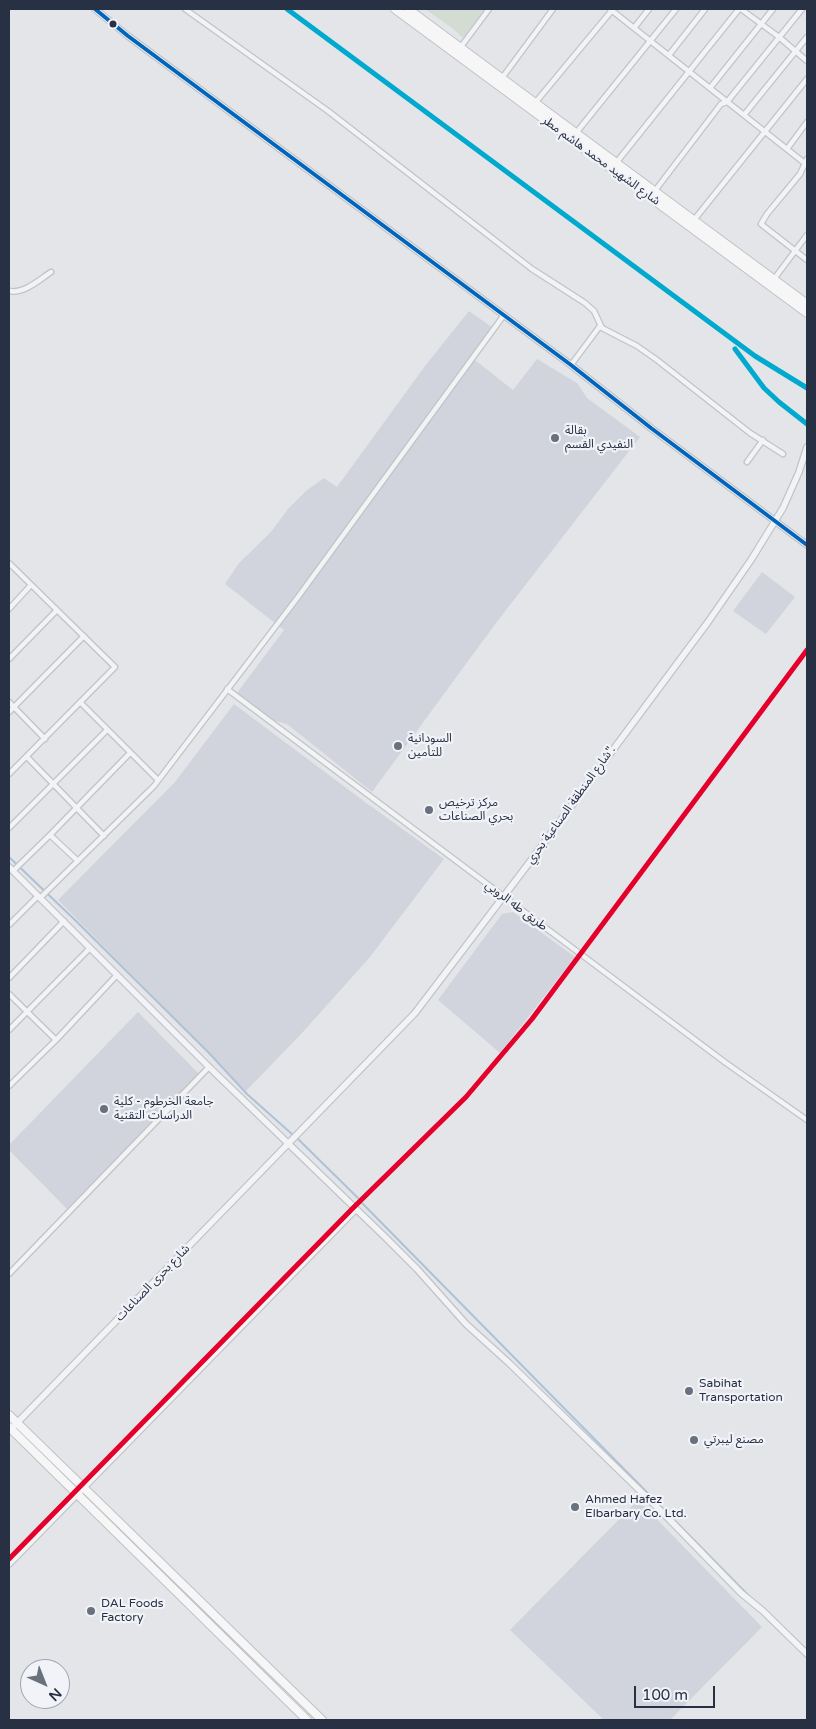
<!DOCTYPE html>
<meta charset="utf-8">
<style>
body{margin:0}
#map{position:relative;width:816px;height:1729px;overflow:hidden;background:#e3e5e9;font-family:"Varela Round",sans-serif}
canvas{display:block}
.frame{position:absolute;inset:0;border:10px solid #283144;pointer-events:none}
.north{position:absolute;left:20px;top:1659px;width:50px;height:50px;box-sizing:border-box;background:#f1f3f8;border:1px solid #a1a5b0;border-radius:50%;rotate:136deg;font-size:14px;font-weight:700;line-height:20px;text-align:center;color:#283144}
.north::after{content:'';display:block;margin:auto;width:18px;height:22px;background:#69707e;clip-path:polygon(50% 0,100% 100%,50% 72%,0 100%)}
.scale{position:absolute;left:634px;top:1686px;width:81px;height:22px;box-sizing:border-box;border:2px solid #283144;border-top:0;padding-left:6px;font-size:15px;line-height:18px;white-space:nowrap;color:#283144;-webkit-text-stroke:4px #f1f3f8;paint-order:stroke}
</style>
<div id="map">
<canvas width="816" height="1729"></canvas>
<div class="frame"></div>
<div class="north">N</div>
<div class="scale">100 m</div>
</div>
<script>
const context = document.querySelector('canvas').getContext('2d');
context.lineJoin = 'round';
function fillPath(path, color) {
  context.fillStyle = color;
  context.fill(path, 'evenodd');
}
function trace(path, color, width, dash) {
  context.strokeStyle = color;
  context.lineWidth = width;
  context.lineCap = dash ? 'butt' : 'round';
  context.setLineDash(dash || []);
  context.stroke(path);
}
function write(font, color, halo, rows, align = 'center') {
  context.font = font + ' "Varela Round","Noto Sans Arabic",sans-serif';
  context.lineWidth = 4.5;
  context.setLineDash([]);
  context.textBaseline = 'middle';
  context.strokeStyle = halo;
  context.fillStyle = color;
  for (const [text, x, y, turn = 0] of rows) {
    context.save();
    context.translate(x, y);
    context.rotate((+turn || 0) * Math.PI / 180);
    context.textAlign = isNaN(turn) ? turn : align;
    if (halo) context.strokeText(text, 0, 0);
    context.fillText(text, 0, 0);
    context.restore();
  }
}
const built = new Path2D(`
 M 469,311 L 493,328 L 471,357 L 513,390 L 537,359 L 577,383 L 587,398 L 640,437 L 496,623 L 372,792 L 287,724 L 272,720 L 237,693 L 284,630 L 225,584 L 239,563 L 271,532 L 288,509 L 306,491 L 324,478 L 337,487 L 425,366 Z
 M 762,572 L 795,597 L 766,634 L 733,611 Z
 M 234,704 L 365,802 L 444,859 L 370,957 L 302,1033 L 246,1091 L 58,900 L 175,782 Z
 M 513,912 L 575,957 L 500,1053 L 438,1000 L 502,914 Z
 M 138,1012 L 199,1074 L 67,1209 L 9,1150 L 9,1145 Z
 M 638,1500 L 762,1627 L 670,1720 L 604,1720 L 510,1630 Z`);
const green = new Path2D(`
 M 425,9 L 485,9 L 463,38 L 452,28 Z`);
const stream = new Path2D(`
 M 9,857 L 75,920 L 209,1053 L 247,1094 L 293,1135
 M 297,1138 L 359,1199
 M 362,1203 L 753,1600`);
const minor = new Path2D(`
 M 185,9 L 328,111 L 532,269 L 585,303 L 594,311 L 602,328 L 637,346 L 657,360 L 750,433 L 783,454
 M 610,9 L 807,165
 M 741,9 L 779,37 L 807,61
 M 634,28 L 649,9
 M 460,48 L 489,9
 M 669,55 L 705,9
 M 502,78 L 553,9
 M 710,88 L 773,9
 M 535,103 L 613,9
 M 744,115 L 807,37
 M 576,133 L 676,9
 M 787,149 L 807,122
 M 807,159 L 800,174 L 767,214 L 761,224 L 807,260
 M 616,163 L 739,9
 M 654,192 L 721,104 L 727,102 L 802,9
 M 694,220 L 807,79
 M 774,279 L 807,235
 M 9,291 C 24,294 39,280 51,272
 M 571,365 L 600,326
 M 747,462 L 763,440
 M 9,563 L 115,667 L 9,774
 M 9,609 L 31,585
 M 9,659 L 57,610
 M 227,689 L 726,1063 L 807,1120
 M 9,702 L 45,739
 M 80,702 L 158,780
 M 9,712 L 84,636
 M 27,757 L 104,836
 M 9,828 L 107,730
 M 78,861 L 50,835 L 130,753
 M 13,871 L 50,835
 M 40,898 L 154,786 L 298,597 L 504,315
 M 9,925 L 38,896
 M 9,978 L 64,921
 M 9,994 L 56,1040
 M 9,1030 L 90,948
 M 9,1086 L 56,1040 L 117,975
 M 9,1274 L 209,1067`);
const tertiary = new Path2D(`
 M 95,9 L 128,36 L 571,365 L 651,428 L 807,545
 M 9,867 L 209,1067 L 384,1236 L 417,1269 L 466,1324 L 509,1363 L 667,1517 L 741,1593 L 763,1611 L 807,1654
 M 15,1425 L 415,1013 L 529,863 L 708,622 L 751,560 L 783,508 L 799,472 L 807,447
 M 9,1564 L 355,1210`);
const primary = new Path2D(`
 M 395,9 L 807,313
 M 408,9 L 807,304
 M 9,1415 L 322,1720
 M 9,1427 L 307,1720`);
const bus1 = new Path2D(`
 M 95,9 L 128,36 L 571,365 L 651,428 L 807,545`);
const rail1 = new Path2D(`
 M 9,1559 L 353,1208 L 466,1097 L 532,1019 L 807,650`);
const rail2 = new Path2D(`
 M 287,9 L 755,356 L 807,388
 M 735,349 L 764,388 L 779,402 L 807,424`);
const markers = [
 [113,24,4.5,"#283144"],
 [555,438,5,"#69707e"],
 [398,746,5,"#69707e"],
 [429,810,5,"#69707e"],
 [104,1109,5,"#69707e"],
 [689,1391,5,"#69707e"],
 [694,1440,5,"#69707e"],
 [575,1507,5,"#69707e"],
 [91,1611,5,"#69707e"]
];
const streetNames = [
 ["شارع الشهيد محمد هاشم مطر",601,161,36],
 ["شارع المنطقة الصناعية بحري\".",571,805,-54],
 ["طريق طه الروبي",516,906,37],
 ["شارع بحرى الصناعات",153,1283,-46]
];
const poiNames = [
 ["بقالة",565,431],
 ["النفيدي القسم",565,445],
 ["السودانية",408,739],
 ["للتأمين",408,753],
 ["مركز ترخيص",439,803],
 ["بحري الصناعات",439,817],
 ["جامعة الخرطوم - كلية",114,1102],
 ["الدراسات التقنية",114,1116],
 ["Sabihat",699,1384],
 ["Transportation",699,1398],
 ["مصنع ليبرتي",704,1440],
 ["Ahmed Hafez",585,1500],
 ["Elbarbary Co. Ltd.",585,1514],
 ["DAL Foods",101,1604],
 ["Factory",101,1618]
];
fillPath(built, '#d1d4dc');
fillPath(green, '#d3dcd3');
trace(stream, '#afc1d5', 2);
trace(minor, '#c1c3c7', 7);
trace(tertiary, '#c1c3c7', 8);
trace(primary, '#bfc2c6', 10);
trace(minor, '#f2f3f5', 4.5);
trace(tertiary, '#f2f3f5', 5.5);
trace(primary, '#f6f6f7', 8);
trace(bus1, '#0065bd', 4);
trace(rail1, '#e4002b', 5);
trace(rail2, '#00a9ce', 5);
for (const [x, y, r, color] of markers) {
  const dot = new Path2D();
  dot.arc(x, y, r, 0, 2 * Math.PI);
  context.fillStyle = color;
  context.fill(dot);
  trace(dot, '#f1f3f8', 2);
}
write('12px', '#283144', '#f1f3f8', streetNames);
write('12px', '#283144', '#f1f3f8', poiNames, 'left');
</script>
